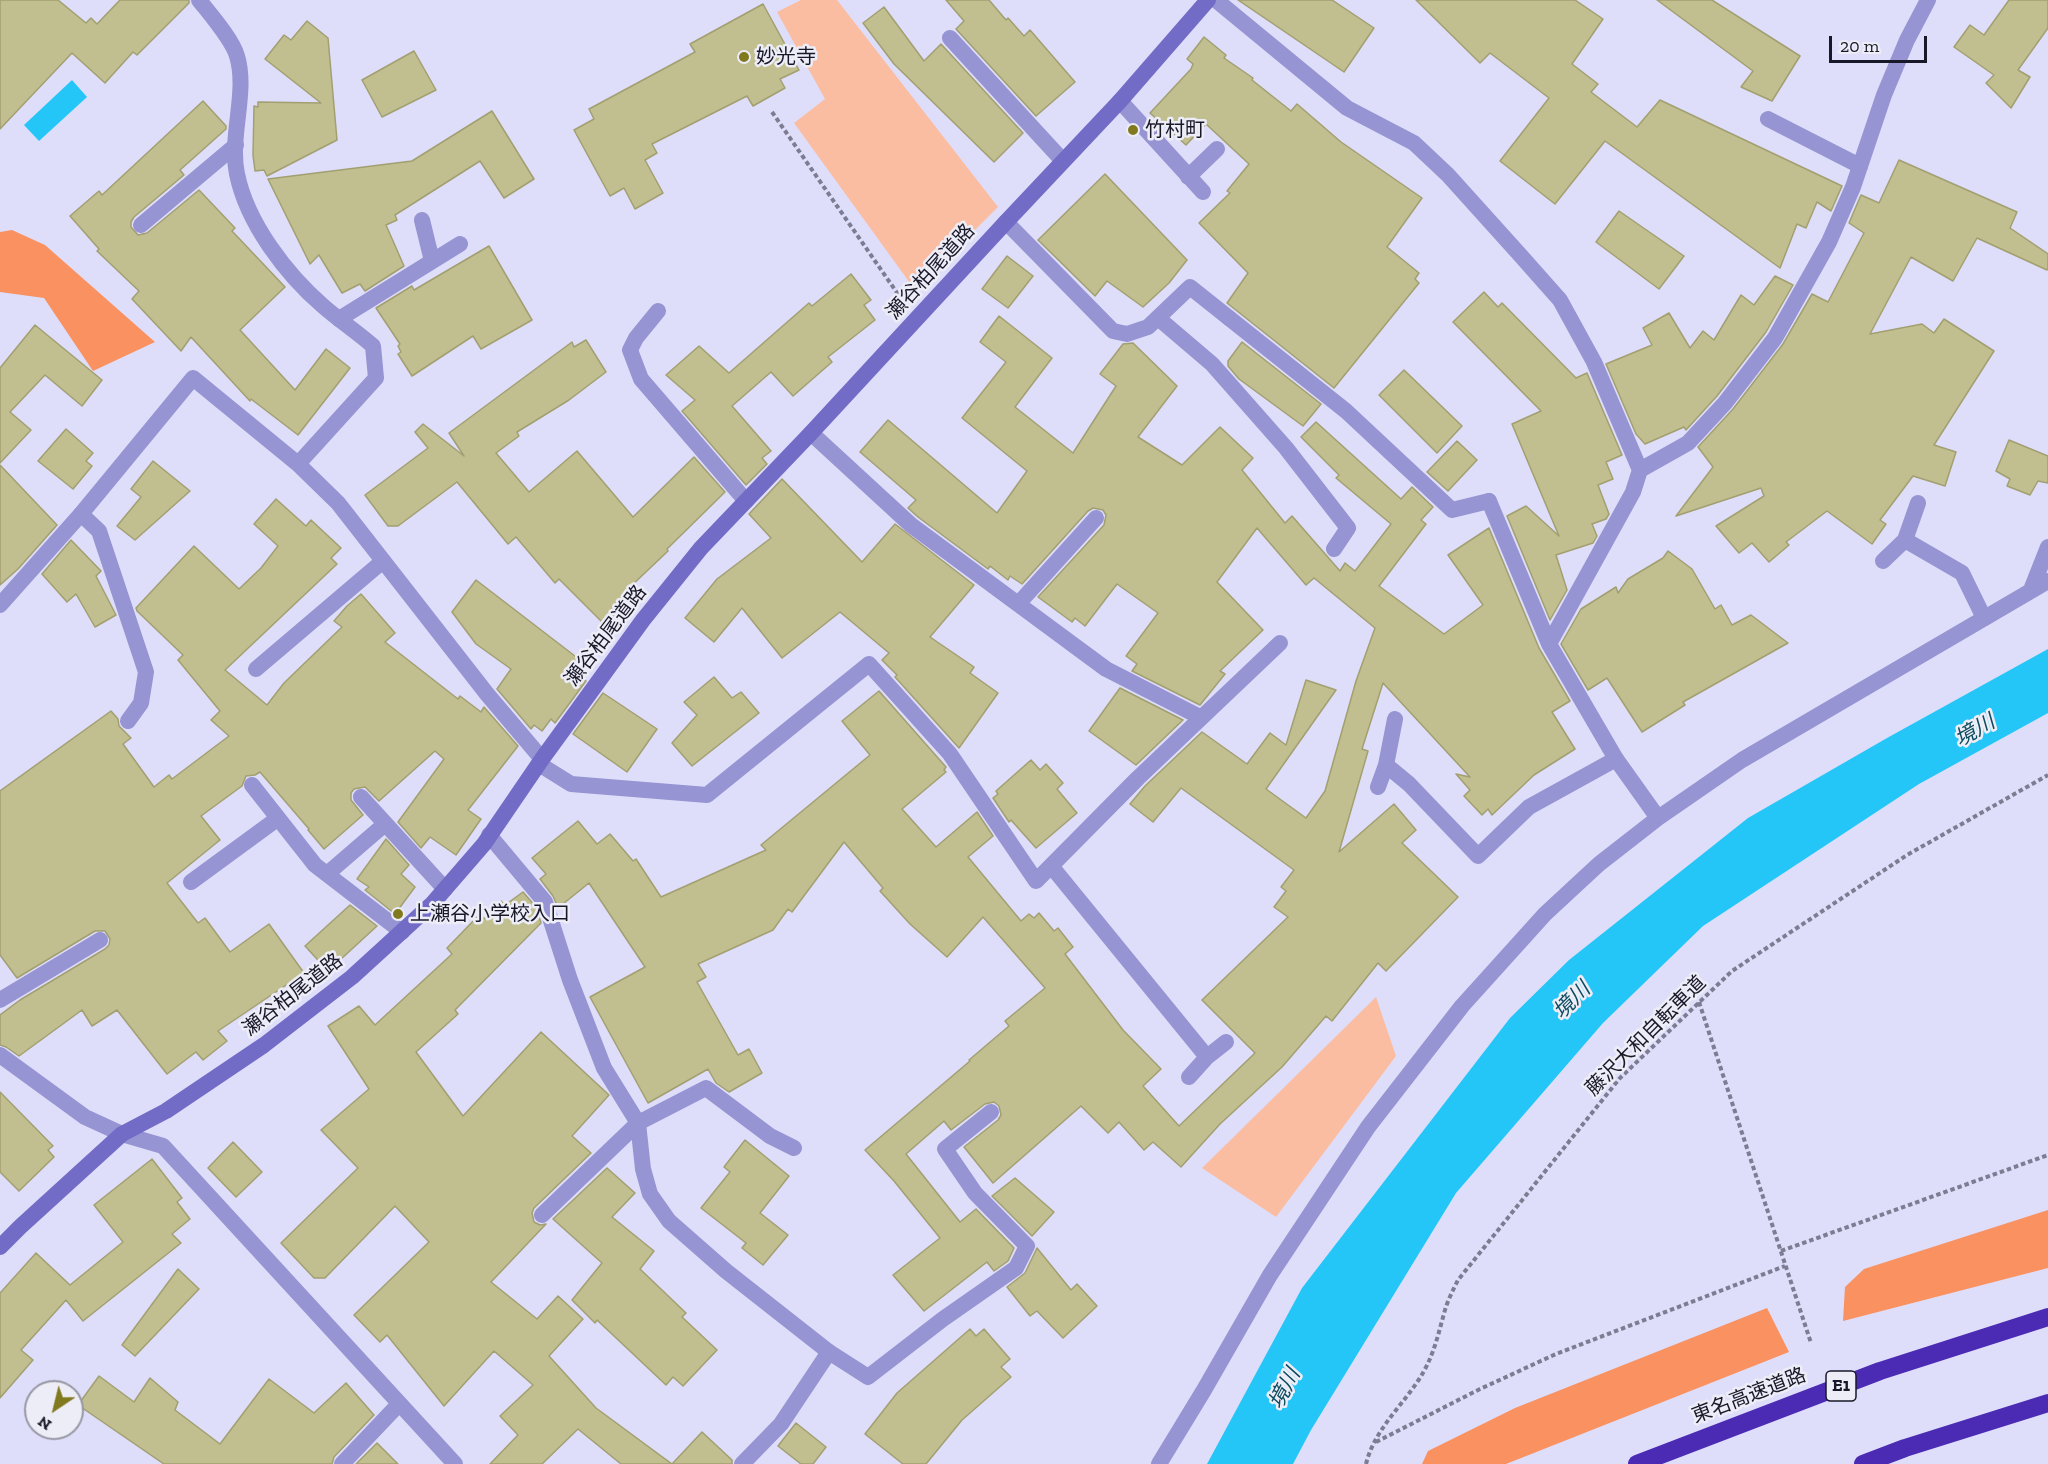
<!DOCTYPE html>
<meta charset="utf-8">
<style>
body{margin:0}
#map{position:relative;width:2048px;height:1464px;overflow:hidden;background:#dedefa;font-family:"Zilla Slab",serif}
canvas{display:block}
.north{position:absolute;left:24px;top:1380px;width:60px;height:60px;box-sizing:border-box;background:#ededf7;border:2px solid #9898a5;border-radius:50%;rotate:215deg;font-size:16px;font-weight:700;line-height:24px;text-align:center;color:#191829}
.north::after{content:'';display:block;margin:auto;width:21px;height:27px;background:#80791e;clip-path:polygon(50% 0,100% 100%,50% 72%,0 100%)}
.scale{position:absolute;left:1829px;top:36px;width:98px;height:27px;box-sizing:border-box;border:3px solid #191829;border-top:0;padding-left:8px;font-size:18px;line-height:21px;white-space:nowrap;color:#191829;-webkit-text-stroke:4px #ededf7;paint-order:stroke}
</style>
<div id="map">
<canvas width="2048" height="1464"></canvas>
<div class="north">N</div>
<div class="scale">20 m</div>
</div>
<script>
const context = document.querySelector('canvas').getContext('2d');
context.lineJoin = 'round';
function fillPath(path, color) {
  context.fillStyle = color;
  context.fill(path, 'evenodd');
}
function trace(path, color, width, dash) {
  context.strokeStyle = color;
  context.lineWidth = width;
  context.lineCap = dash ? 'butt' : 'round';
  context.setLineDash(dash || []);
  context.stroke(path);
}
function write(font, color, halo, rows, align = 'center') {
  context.font = font + ' "Zilla Slab","Noto Sans JP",serif';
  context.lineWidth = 5;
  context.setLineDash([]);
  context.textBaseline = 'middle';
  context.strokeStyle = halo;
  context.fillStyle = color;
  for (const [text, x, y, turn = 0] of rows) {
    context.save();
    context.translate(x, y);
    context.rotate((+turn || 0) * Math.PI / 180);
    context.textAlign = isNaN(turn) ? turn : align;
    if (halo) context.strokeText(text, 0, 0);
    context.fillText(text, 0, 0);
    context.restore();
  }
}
const green = new Path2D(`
 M 801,0 L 837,0 L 998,207 L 915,290 L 794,123 L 825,99 L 777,12 Z
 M 1376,997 L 1396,1056 L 1276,1217 L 1202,1168 Z`);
const forest = new Path2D(`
 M 12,230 L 45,245 L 155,342 L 93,371 L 44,298 L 0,292 L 0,232 Z
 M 2048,1210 L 2048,1268 L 1843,1321 L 1845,1287 L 1864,1269 Z
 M 1767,1308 L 1789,1352 L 1506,1464 L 1422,1464 L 1428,1451 L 1515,1408 Z`);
const water = new Path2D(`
 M 72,80 L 87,97 L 39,141 L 24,125 Z
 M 2048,649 L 2048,713 L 1919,784 L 1703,926 L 1603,1023 L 1456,1193 L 1311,1430 L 1293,1464 L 1207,1464 L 1302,1288 L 1510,1018 L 1569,960 L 1748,818 L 1887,738 Z`);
const building = new Path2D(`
 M 0,0 L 58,0 L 86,23 L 91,18 L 97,24 L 120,0 L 189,0 L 189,3 L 137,55 L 133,52 L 105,83 L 72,53 L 0,129 Z
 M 946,0 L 989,0 L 1006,20 L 1008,18 L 1024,36 L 1030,30 L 1075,82 L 1036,116 L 956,29 L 964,21 Z
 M 1238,0 L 1332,0 L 1374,28 L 1344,72 Z
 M 1416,0 L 1575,0 L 1603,19 L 1572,64 L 1598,84 L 1591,92 L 1637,127 L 1660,100 L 1842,186 L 1831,211 L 1817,202 L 1806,228 L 1797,224 L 1780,268 L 1605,141 L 1555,204 L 1500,161 L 1549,98 L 1490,53 L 1480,63 Z
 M 1657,0 L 1712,0 L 1800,56 L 1772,101 L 1741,87 L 1753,71 Z
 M 2009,0 L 2048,0 L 2048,28 L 2018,70 L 2030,77 L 2011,108 L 1986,83 L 1994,75 L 1954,47 L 1970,25 L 1984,35 Z
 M 763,4 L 799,70 L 780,79 L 785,88 L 753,106 L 747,96 L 652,144 L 657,153 L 645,160 L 663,193 L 635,209 L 624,188 L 610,196 L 574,130 L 594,119 L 589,109 L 695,52 L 690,44 Z
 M 884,7 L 924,61 L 941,44 L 1023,133 L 994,162 L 894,64 L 863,23 Z
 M 307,21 L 328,38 L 337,140 L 267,176 L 264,170 L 255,171 L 253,155 L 254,106 L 258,107 L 258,102 L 321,103 L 265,59 L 284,35 L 291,40 Z
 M 1204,37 L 1226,55 L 1224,58 L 1253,78 L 1252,80 L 1291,111 L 1297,104 L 1341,142 L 1422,198 L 1387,247 L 1419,273 L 1415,279 L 1419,283 L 1334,388 L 1227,303 L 1248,273 L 1199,223 L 1230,193 L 1227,191 L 1249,164 L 1206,124 L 1186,145 L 1150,113 L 1191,69 L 1193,64 L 1187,59 Z
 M 414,51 L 436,90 L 382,117 L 362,80 Z
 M 203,101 L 226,126 L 226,129 L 180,170 L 184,175 L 134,217 L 131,222 L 131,227 L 138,235 L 147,233 L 199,190 L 235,228 L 232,231 L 285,287 L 240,330 L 295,390 L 326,349 L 350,368 L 298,435 L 251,399 L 250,401 L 191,337 L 181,351 L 132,299 L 139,291 L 97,251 L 99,249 L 70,216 L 99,191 L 102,195 Z
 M 492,111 L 534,179 L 504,198 L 480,161 L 395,215 L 397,220 L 386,225 L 404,266 L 365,291 L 360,284 L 342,293 L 319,255 L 310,264 L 268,179 L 412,161 Z
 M 1899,160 L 2017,212 L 2010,228 L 2048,254 L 2048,269 L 2047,270 L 1977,238 L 1953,281 L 1911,257 L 1870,334 L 1922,324 L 1934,333 L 1944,319 L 1994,351 L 1934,445 L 1956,452 L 1945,486 L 1913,476 L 1880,520 L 1886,524 L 1872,544 L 1827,511 L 1786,542 L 1789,545 L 1769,562 L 1752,543 L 1739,553 L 1716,526 L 1764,496 L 1761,488 L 1676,516 L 1713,467 L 1698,447 L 1733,409 L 1783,344 L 1812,294 L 1828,302 L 1864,233 L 1849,223 L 1861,195 L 1879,203 Z
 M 1105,174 L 1187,260 L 1169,283 L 1143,307 L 1107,281 L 1095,296 L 1038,240 Z
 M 1619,211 L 1684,256 L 1659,289 L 1596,242 Z
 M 489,246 L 532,320 L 481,349 L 473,336 L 412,376 L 398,354 L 401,352 L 398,346 L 400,344 L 376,308 L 412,286 L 414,290 Z
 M 1007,256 L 1033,276 L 1008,308 L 982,289 Z
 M 851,274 L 871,300 L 864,305 L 875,320 L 828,357 L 832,362 L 793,396 L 771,372 L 732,406 L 771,451 L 762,458 L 767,464 L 746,485 L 682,411 L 695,400 L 666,375 L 699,346 L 729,373 L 809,303 L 812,306 Z
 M 1775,276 L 1793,285 L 1766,332 L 1717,396 L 1686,430 L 1684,427 L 1645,444 L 1636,434 L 1606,364 L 1652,345 L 1643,328 L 1669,313 L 1690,348 L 1703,331 L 1714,340 L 1741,295 L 1754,305 Z
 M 1484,292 L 1498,307 L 1502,303 L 1576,378 L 1587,373 L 1622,455 L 1606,462 L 1613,479 L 1598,485 L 1609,514 L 1606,519 L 1592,524 L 1597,536 L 1593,543 L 1556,555 L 1567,590 L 1550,620 L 1507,516 L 1526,506 L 1559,536 L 1512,424 L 1541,411 L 1453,322 Z
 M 999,316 L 1052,358 L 1015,407 L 1073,453 L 1116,386 L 1100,374 L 1123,344 L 1133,343 L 1177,386 L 1138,437 L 1182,465 L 1220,427 L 1253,458 L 1242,470 L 1285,523 L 1292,516 L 1340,571 L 1345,563 L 1355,571 L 1391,524 L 1336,478 L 1339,475 L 1301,437 L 1316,422 L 1401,499 L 1412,487 L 1433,507 L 1421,520 L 1426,524 L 1379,586 L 1444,634 L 1483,605 L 1448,555 L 1489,528 L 1539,648 L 1570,701 L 1552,712 L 1575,749 L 1534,775 L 1492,815 L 1488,809 L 1482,815 L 1464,796 L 1470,790 L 1456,774 L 1470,777 L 1383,683 L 1362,749 L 1368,751 L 1339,852 L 1394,804 L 1416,830 L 1402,843 L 1458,897 L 1386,971 L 1378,963 L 1332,1021 L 1326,1016 L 1282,1067 L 1220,1124 L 1181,1167 L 1153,1142 L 1144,1150 L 1119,1122 L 1108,1133 L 1081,1106 L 993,1183 L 964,1147 L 998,1120 L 1001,1115 L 999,1106 L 994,1102 L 985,1104 L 951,1130 L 944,1121 L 906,1154 L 960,1222 L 976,1209 L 1014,1248 L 1008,1261 L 994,1271 L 987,1262 L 924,1311 L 893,1275 L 940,1238 L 894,1181 L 865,1150 L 970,1061 L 969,1060 L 1009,1026 L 1005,1021 L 1045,988 L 983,917 L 947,957 L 910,924 L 880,891 L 883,888 L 844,842 L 792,912 L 788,909 L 773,930 L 698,964 L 706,977 L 697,982 L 738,1055 L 749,1049 L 762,1073 L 729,1092 L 716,1083 L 708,1069 L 648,1103 L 590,997 L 645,967 L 589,883 L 558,908 L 553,896 L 540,879 L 546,874 L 532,858 L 578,821 L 597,844 L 610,834 L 633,861 L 636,859 L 661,897 L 766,850 L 761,845 L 870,755 L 842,721 L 879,691 L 946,767 L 944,770 L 946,772 L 902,809 L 936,847 L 977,812 L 993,836 L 968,857 L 1021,921 L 1029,914 L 1034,918 L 1039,913 L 1054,931 L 1058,928 L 1073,947 L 1065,954 L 1123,1030 L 1161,1069 L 1143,1086 L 1179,1126 L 1255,1053 L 1202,1000 L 1288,917 L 1274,907 L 1286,891 L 1281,887 L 1294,870 L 1181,788 L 1153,822 L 1130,804 L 1145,786 L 1202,732 L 1247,764 L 1270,733 L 1286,745 L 1306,680 L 1336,690 L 1266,789 L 1306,818 L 1325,791 L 1356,681 L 1375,628 L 1314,578 L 1306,585 L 1257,528 L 1217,582 L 1263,630 L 1220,671 L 1225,674 L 1200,705 L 1132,671 L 1137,664 L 1126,656 L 1158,613 L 1117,584 L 1085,626 L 1075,618 L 1072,622 L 1038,597 L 1104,525 L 1106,515 L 1103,510 L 1093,508 L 1088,511 L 1022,584 L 1010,576 L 1008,580 L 990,566 L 988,569 L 918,517 L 908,508 L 916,500 L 860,452 L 888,420 L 997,513 L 1027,471 L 962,418 L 1006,362 L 980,342 Z
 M 35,325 L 102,380 L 82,406 L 45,375 L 10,412 L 31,430 L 0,463 L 0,368 Z
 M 586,340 L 606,372 L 569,400 L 517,432 L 519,436 L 496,453 L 529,492 L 577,451 L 633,517 L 694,457 L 725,492 L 667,549 L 668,551 L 628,589 L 635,596 L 605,625 L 559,579 L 555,583 L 516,537 L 508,544 L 457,482 L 398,526 L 388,526 L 365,495 L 428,448 L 415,432 L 423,424 L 464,456 L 449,433 L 572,342 L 574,347 Z
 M 1242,342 L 1321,404 L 1303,426 L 1239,379 L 1228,366 L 1228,361 Z
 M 1404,370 L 1462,426 L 1437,453 L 1379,395 Z
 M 66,429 L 93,453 L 86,461 L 92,466 L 73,489 L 38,461 Z
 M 2009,440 L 2048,456 L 2048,483 L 2038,481 L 2030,495 L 2007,486 L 2010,479 L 1996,471 Z
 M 1457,441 L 1477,460 L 1448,491 L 1427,472 Z
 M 153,461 L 190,491 L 135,540 L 117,526 L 141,497 L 131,489 Z
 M 0,465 L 57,525 L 18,569 L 0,585 Z
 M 782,479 L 862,562 L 895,524 L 974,585 L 930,637 L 974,667 L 970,673 L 998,693 L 959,748 L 895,677 L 897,675 L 882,660 L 889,653 L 840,612 L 782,658 L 742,608 L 714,642 L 685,618 L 717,579 L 771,538 L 749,514 Z
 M 276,499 L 306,526 L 311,520 L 341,548 L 331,558 L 337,564 L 225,670 L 267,705 L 284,683 L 342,627 L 334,621 L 347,606 L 361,594 L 395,633 L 385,642 L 458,699 L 460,696 L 481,712 L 484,707 L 518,746 L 468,810 L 481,819 L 456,855 L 430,837 L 421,848 L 398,822 L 444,759 L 435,751 L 379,801 L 365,787 L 354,789 L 351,793 L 351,800 L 363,815 L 324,849 L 308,830 L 309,829 L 260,772 L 255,775 L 246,776 L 242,786 L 201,816 L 220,840 L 167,883 L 198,923 L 205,918 L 230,952 L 269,924 L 304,973 L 218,1031 L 227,1041 L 203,1060 L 196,1052 L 167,1074 L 117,1010 L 92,1026 L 82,1010 L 19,1056 L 6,1047 L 0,1045 L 0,1015 L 20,1000 L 105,949 L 109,945 L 110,939 L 105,931 L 95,931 L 17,978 L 0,955 L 0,791 L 111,711 L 118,719 L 119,726 L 131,738 L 123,744 L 154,787 L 169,775 L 172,779 L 229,736 L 211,720 L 220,711 L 178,660 L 183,655 L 137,611 L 136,608 L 194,546 L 239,589 L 261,568 L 278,546 L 254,524 Z
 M 71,540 L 101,571 L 96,576 L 116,615 L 95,627 L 76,594 L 67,602 L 42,574 Z
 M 1668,551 L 1692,569 L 1715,609 L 1721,605 L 1732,625 L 1751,615 L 1788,643 L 1683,702 L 1685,705 L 1642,732 L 1607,678 L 1588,690 L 1561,644 L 1581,609 L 1616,587 L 1618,593 L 1628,579 L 1663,558 Z
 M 476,580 L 584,663 L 584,672 L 580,677 L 586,681 L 555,723 L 551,719 L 542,731 L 534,725 L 531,729 L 497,689 L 511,669 L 476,644 L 452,612 Z
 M 714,677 L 732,698 L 741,692 L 759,713 L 692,766 L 672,743 L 697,715 L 684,702 Z
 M 1120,688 L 1183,720 L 1136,765 L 1089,731 Z
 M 603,693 L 657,729 L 627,772 L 573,734 Z
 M 1031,760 L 1040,770 L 1046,764 L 1063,783 L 1057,789 L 1077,813 L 1036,848 L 1011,820 L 1009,822 L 993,798 L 998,794 L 996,791 Z
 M 386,839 L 409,865 L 401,874 L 415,887 L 395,914 L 365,890 L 369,887 L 357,879 Z
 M 523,892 L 536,907 L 541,923 L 455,1010 L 458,1014 L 416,1052 L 463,1116 L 541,1032 L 609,1095 L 572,1136 L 591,1153 L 534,1208 L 532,1213 L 534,1222 L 540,1225 L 546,1224 L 491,1282 L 537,1319 L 558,1296 L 583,1319 L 549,1356 L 596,1408 L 672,1464 L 702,1432 L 732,1460 L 732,1464 L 621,1464 L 578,1429 L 542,1464 L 490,1464 L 518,1435 L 500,1416 L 533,1385 L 494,1351 L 444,1406 L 387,1335 L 380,1342 L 354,1315 L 429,1242 L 395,1206 L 325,1278 L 314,1278 L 281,1243 L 358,1168 L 321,1130 L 369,1089 L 328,1026 L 359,1006 L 375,1025 L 452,954 L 447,948 L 480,914 L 484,919 L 501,901 L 505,905 Z
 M 350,905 L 377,926 L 328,971 L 305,946 Z
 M 0,1092 L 53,1146 L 48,1150 L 54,1157 L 19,1191 L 0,1172 Z
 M 745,1140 L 789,1176 L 760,1213 L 788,1235 L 763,1265 L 742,1248 L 746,1243 L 701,1208 L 730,1172 L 724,1167 Z
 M 233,1142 L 262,1172 L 236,1197 L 208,1168 Z
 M 152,1159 L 182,1198 L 177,1202 L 190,1219 L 172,1234 L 181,1243 L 83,1321 L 66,1300 L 21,1350 L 33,1360 L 0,1398 L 0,1293 L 36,1253 L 70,1285 L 123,1242 L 94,1205 Z
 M 607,1168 L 635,1193 L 612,1217 L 654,1251 L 640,1269 L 686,1313 L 682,1317 L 717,1350 L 683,1386 L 673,1377 L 666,1385 L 597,1320 L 595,1323 L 572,1300 L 602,1263 L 553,1219 Z
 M 1015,1178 L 1054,1212 L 1032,1236 L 992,1196 Z
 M 1037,1248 L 1071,1290 L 1077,1284 L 1097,1306 L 1063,1338 L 1037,1311 L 1030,1316 L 1007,1287 L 1025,1273 Z
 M 178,1269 L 199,1289 L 135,1356 L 122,1345 Z
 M 970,1329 L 976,1336 L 984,1329 L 1010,1359 L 1001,1367 L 1011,1377 L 962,1420 L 926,1464 L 903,1464 L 865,1434 L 897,1393 Z
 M 99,1376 L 134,1402 L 150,1378 L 178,1402 L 175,1410 L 220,1444 L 269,1379 L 314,1413 L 346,1383 L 374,1415 L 334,1457 L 332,1464 L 164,1464 L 78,1405 Z
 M 796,1423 L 826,1447 L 813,1464 L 801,1464 L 778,1446 Z
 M 377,1443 L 398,1464 L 356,1464 Z`);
const path = new Path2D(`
 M 772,112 L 902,300
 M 1699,1002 L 1811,1343
 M 1781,1251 L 2048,1155
 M 1376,1442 L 1480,1389 L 1556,1354 L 1785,1266
 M 1366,1464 C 1375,1427 1407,1402 1424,1371 C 1435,1351 1439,1331 1445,1310 C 1448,1300 1453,1290 1458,1280 L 1620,1078 L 1732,971 L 1907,855 L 2048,775`);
const service = new Path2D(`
 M 950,38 L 1063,161
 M 1120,101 L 1203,192
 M 1768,119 L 1860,166
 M 1188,177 L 1217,149
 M 422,220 L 432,261
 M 1006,222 L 1113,331 L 1127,334 L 1148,327 L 1190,287 L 1229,318
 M 141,225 L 236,145
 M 658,311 L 636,338 L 630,350 L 641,379 L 746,501
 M 1158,318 L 1212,364 L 1286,448 L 1348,528 L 1334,549
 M 339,319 L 460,244
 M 811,433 L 911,525 L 1106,669 L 1200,717
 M 81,514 L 99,531 L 146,672 L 141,703 L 128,721
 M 1905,540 L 1962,573 L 1984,618
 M 1883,561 L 1905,540 L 1918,503
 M 1019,603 L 1096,518
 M 256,669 L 383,561
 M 1395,719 L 1386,765 L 1409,784 L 1478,856 L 1529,807 L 1616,759
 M 539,764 L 571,784 L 707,795 L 869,664 L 950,754 L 1036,881 L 1138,778 L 1280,643
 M 252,785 L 315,865 L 402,932
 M 1378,787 L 1386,765
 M 361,797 L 445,889
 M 1052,867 L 1207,1057 L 1189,1077
 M 327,874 L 385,824
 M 191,882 L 277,819
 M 0,1000 L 100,940
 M 1207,1057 L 1226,1042
 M 542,1215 L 638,1123 L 706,1088 L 770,1136 L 794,1148
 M 742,1464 L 781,1424 L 829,1352`);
const pedestrian = new Path2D(`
 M 1229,318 L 1346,411 L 1452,510 L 1489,501`);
const minor = new Path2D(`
 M 199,0 C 210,14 232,39 237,56 C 248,92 229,137 237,174 C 247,223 286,274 323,306 C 339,320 357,332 373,346 L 376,378 L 298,464 L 338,503 L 487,694 L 542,759
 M 1216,0 L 1347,108 L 1414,143 L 1448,175 L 1521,256 L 1560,300 L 1594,362 L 1640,470
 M 1489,501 L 1549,644 L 1616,759 L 1658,818
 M 2031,590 L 2048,547
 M 0,605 L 81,514 L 193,378 L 298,464
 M 1549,644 L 1633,492 L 1640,470 L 1688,443 L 1725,403 L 1775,338 L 1829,242 L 1853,187 L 1884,95 L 1907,40 L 1928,0
 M 489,835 L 545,902 L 570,980 L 604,1068 L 638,1123 L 643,1169 L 650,1194 L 669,1221 L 726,1271 L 829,1352 L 868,1377 L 943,1319 L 1016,1268 L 1027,1246 L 975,1193 L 945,1149 L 991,1112
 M 0,1055 L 85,1117 L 122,1134 L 163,1146 L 455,1464
 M 342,1464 L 399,1404
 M 1159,1464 L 1204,1390 L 1270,1275 L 1368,1127 L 1462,1006 L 1545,914 L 1599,864 L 1658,818 L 1742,760 L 2048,581`);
const secondary = new Path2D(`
 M 0,1247 L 20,1227 L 122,1134 L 166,1111 L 264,1045 L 352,977 L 432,904 L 484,844 L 542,759 L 643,620 L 701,548 L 811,433 L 1006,222 L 1120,101 L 1208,0`);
const motorway = new Path2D(`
 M 1637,1464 L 1880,1371 L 2048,1317
 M 1863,1464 L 1905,1448 L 2048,1403`);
const markers = [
 [744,57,6,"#80791e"],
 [1133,130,6,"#80791e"],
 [398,914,6,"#80791e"]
];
const shields = [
 [1841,1386,30]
];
const shieldNames = [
 ["E1",1841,1386]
];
const poiNames = [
 ["妙光寺",756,57],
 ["竹村町",1145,130],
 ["上瀬谷小学校入口",410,914]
];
const streetNames = [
 ["瀬谷柏尾道路",931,272,-48],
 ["瀬谷柏尾道路",606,636,-53],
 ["瀬谷柏尾道路",293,995,-38],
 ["藤沢大和自転車道",1646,1036,-45],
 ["東名高速道路",1749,1396,-21]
];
const waterNames = [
 ["境川",1975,731,-30],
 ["境川",1572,1001,-45],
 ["境川",1285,1389,-62]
];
fillPath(green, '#fbbda1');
fillPath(forest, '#f99161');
fillPath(water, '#24c6f7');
fillPath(building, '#c1be8f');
trace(building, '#a29f71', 1.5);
trace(path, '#7c7c92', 4, [4.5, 3]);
trace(service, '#9694d2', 16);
trace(pedestrian, '#9694d2', 16);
trace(minor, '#9694d2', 16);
trace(secondary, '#736cc7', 16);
trace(motorway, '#4b2bb4', 18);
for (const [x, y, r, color] of markers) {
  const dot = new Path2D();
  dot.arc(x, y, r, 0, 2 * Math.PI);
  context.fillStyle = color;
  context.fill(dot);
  trace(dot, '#ededf7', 2);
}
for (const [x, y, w] of shields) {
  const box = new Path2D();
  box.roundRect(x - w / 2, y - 15, w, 30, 4.5);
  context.fillStyle = '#ededf7';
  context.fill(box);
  trace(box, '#191829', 1.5);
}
write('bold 18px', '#191829', null, shieldNames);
write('20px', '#191829', '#ededf7', poiNames, 'left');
write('20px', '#191829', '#ededf7', streetNames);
write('italic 21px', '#0b4b5e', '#ededf7', waterNames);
</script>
